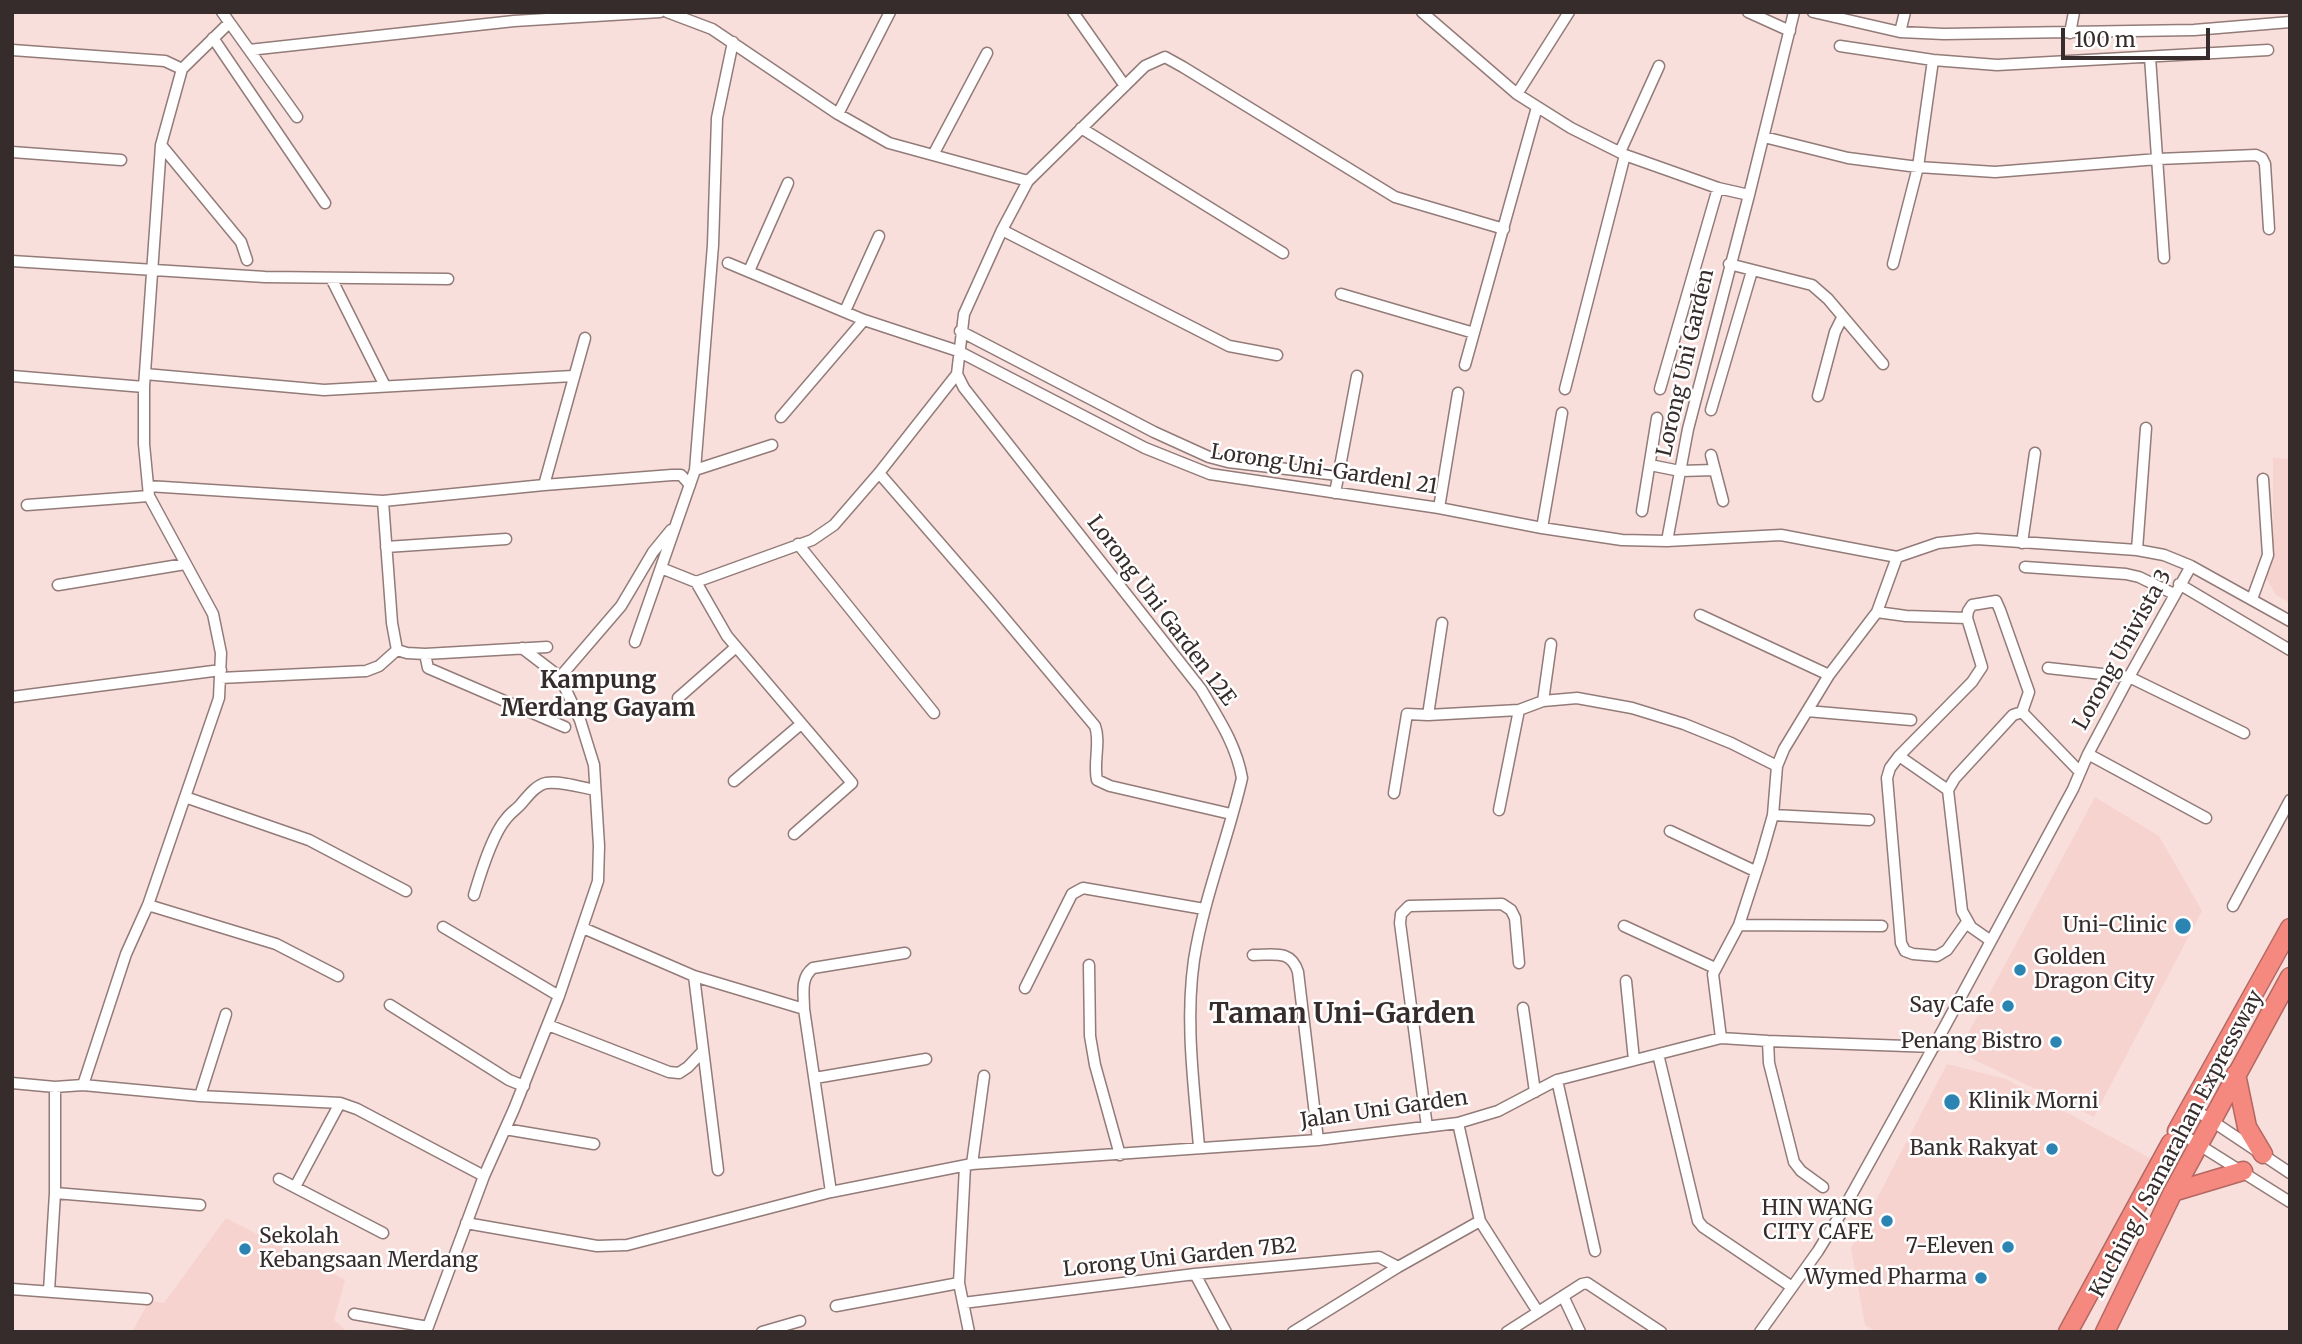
<!DOCTYPE html>
<style>
body{margin:0}
#map{position:relative;width:2302px;height:1344px;overflow:hidden;background:#f9dfdc;font-family:Merriweather,serif}
canvas{display:block}
.frame{position:absolute;inset:0;border:14px solid #362c2b;pointer-events:none}
.scale{position:absolute;left:2061px;top:28px;width:149px;height:32px;box-sizing:border-box;border:4px solid #362c2b;border-top:0;padding-left:9px;font-size:21px;line-height:24px;white-space:nowrap;color:#362c2b;-webkit-text-stroke:5px #fff;paint-order:stroke}
</style>
<div id="map">
<canvas width="2302" height="1344"></canvas>
<div class="frame"></div>
<div class="scale">100 m</div>
</div>
<script>
const context = document.querySelector('canvas').getContext('2d');
context.lineJoin = 'round';
function fillPath(path, color) {
  context.fillStyle = color;
  context.fill(path, 'evenodd');
}
function trace(path, color, width, dash) {
  context.strokeStyle = color;
  context.lineWidth = width;
  context.lineCap = dash ? 'butt' : 'round';
  context.setLineDash(dash || []);
  context.stroke(path);
}
function write(font, color, halo, rows, align = 'center') {
  context.font = font + ' Merriweather,serif';
  context.lineWidth = 5;
  context.setLineDash([]);
  context.textBaseline = 'middle';
  context.strokeStyle = halo;
  context.fillStyle = color;
  for (const [text, x, y, turn = 0] of rows) {
    context.save();
    context.translate(x, y);
    context.rotate((+turn || 0) * Math.PI / 180);
    context.textAlign = isNaN(turn) ? turn : align;
    if (halo) context.strokeText(text, 0, 0);
    context.fillText(text, 0, 0);
    context.restore();
  }
}
const built = new Path2D(`
 M 2273,458 L 2290,459 L 2290,603 L 2276,595 L 2263,573 L 2273,557 Z
 M 2095,797 L 2159,836 L 2202,911 L 2094,1117 L 1958,1052 Z
 M 1947,1064 L 2006,1079 L 2155,1161 L 2062,1332 L 1876,1332 L 1865,1325 L 1851,1248 Z
 M 226,1218 L 345,1280 L 334,1320 L 348,1332 L 132,1332 L 149,1301 L 164,1303 Z`);
const street = new Path2D(`
 M 222,12 L 297,117
 M 667,12 L 712,29 L 838,114 L 889,143 L 1028,181
 M 1073,12 L 1125,86
 M 1422,12 L 1517,94 L 1571,128 L 1625,155 L 1718,188 L 1749,195
 M 1748,12 L 1790,31
 M 1813,12 L 1900,32 L 1944,34 L 2194,30 L 2290,22
 M 1900,32 L 1905,12
 M 2070,33 L 2074,12
 M 213,38 L 325,203
 M 1840,46 L 1933,60 L 1997,65 L 2268,50
 M 12,50 L 165,61 L 182,69
 M 249,50 L 514,21 L 660,12
 M 2150,57 L 2164,258
 M 1517,94 L 1569,12
 M 838,114 L 890,12
 M 1081,128 L 1283,253
 M 1764,137 L 1848,158 L 1918,167 L 1995,172 L 2158,159 L 2256,155 L 2262,158 L 2265,164 L 2269,229
 M 161,145 L 241,242 L 247,260
 M 12,152 L 121,160
 M 1620,152 L 1659,66
 M 933,155 L 987,53
 M 1002,230 L 1229,346 L 1277,355
 M 12,261 L 265,277 L 448,279
 M 728,263 L 864,320 L 958,351 L 1145,448 L 1210,474 L 1439,508 L 1542,528 L 1622,540 L 1667,541 L 1781,535 L 1897,557 L 1938,543 L 1977,539 L 2137,550 L 2164,555 L 2191,566 L 2290,621
 M 1729,264 L 1812,285 L 1828,299 L 1883,364
 M 1893,264 L 1918,167 L 1933,60
 M 749,271 L 788,183
 M 331,278 L 385,386
 M 1341,294 L 1474,333
 M 845,311 L 879,236
 M 960,331 L 1154,432 L 1209,457 L 1228,462 L 1337,475
 M 1465,365 L 1537,107
 M 145,374 L 324,390 L 573,376
 M 957,374 L 964,388 L 1201,689 C 1218,718 1236,744 1242,778 C 1228,839 1204,897 1194,960 C 1185,1022 1194,1085 1199,1147
 M 12,376 L 144,387
 M 1565,389 L 1625,155
 M 1660,389 L 1718,188
 M 1818,396 L 1835,332 L 1842,318
 M 1711,410 L 1752,271
 M 781,417 L 864,320
 M 1711,455 L 1723,501
 M 1650,465 L 1680,471 L 1715,470
 M 695,470 L 772,445
 M 879,473 L 990,601 L 1095,726 C 1101,742 1093,762 1097,780 L 1110,786 L 1231,814
 M 544,485 L 585,338
 M 148,486 L 383,501 L 544,485 L 672,475 L 681,475 L 690,485
 M 1335,493 L 1357,376
 M 383,501 L 392,623 L 397,650
 M 27,505 L 149,496
 M 1439,508 L 1458,393
 M 1642,511 L 1657,418
 M 1542,528 L 1562,413
 M 1667,541 L 1688,429 L 1749,195 L 1794,12
 M 2022,543 L 2035,453
 M 798,544 L 934,713
 M 386,547 L 506,539
 M 2137,550 L 2146,428
 M 2025,567 L 2126,574 L 2139,577 L 2174,594
 M 661,568 L 696,582 L 727,636 L 852,783 L 794,834
 M 696,582 L 812,540 L 834,525 L 879,473 L 957,374 L 964,314 L 1002,230 L 1028,181 L 1145,66 L 1165,57 L 1183,67 L 1395,197 L 1504,229
 M 2179,584 L 2290,650
 M 58,585 L 185,564
 M 2252,599 L 2268,555 L 2263,479
 M 1877,612 L 1906,616 L 1967,618
 M 1700,615 L 1829,675
 M 635,642 L 695,470 L 713,245 L 717,118 L 733,42
 M 397,650 L 407,653 L 425,654 L 547,647
 M 425,654 L 428,668 L 565,727
 M 2048,668 L 2129,677 L 2244,733
 M 560,677 L 621,606 L 653,552 L 671,530
 M 220,678 L 366,671 L 379,666 L 397,650
 M 12,697 L 221,670
 M 678,698 L 736,647
 M 1543,701 L 1551,644
 M 1807,711 L 1911,720
 M 1428,715 L 1442,623
 M 2088,754 L 2206,818
 M 1899,756 L 1948,790
 M 734,781 L 801,724
 M 1394,793 L 1407,714 L 1428,715 L 1519,710 L 1543,701 L 1577,698 L 1632,708 L 1684,724 L 1731,743 L 1777,766
 M 185,797 L 309,840 L 406,891
 M 1499,810 L 1519,710
 M 1773,815 L 1869,820
 M 1670,831 L 1755,871
 M 474,895 C 480,875 492,835 506,819 C 510,813 517,809 521,804 C 528,796 536,785 546,783 C 562,781 580,787 595,790
 M 148,905 L 276,944 L 338,976
 M 2233,906 L 2290,800
 M 1967,922 L 1947,950 L 1937,956 L 1913,954 L 1905,951 L 1901,943 L 1887,778 L 1890,768 L 1899,756 L 1972,682 L 1982,667 L 1967,618 L 1968,611 L 1972,605 L 1996,601 L 2000,610 L 2029,692 L 2022,712
 M 1739,925 L 1882,926
 M 1624,926 L 1715,968
 M 443,927 L 559,996
 M 583,928 L 694,976 L 804,1009
 M 1991,941 L 1971,927 L 1962,911 L 1948,790 L 1955,778 L 2013,715 L 2022,712 L 2080,772
 M 1253,955 C 1273,955 1291,949 1298,972 L 1318,1140
 M 1089,965 L 1090,1036 L 1095,1065 L 1120,1155
 M 694,976 L 718,1170
 M 1626,981 L 1634,1060
 M 1025,988 L 1072,894 L 1083,888 L 1204,909
 M 390,1005 L 509,1080 L 524,1086
 M 1523,1008 L 1535,1092
 M 548,1025 L 669,1072 L 679,1073 L 688,1067 L 703,1051
 M 1721,1038 L 1713,974 L 1739,925 L 1761,857 L 1773,815 L 1777,766 L 1784,749 L 1829,675 L 1877,612 L 1897,557
 M 1768,1041 L 1769,1063 L 1794,1162 L 1801,1171 L 1823,1187
 M 1658,1054 L 1698,1221 L 1703,1227 L 1792,1287
 M 815,1078 L 926,1059
 M 1557,1080 L 1595,1251
 M 12,1083 L 55,1087 L 83,1085 L 200,1096 L 340,1103 L 357,1109 L 484,1176
 M 83,1085 L 126,954 L 148,905 L 219,698 L 221,653 L 213,614 L 149,496 L 144,444 L 144,387 L 161,145 L 182,69 L 229,23
 M 200,1096 L 226,1014
 M 2191,1107 L 2290,1173
 M 1458,1123 L 1480,1221 L 1538,1312
 M 1427,1127 L 1400,923 L 1401,914 L 1409,906 L 1502,904 L 1511,910 L 1515,918 L 1519,963
 M 505,1129 L 594,1144
 M 2177,1131 L 2290,1202
 M 972,1164 L 984,1076
 M 965,1166 L 959,1283 L 969,1332
 M 279,1179 L 383,1233
 M 295,1187 L 340,1103
 M 831,1192 L 804,1009 C 804,994 800,978 813,968 L 905,953
 M 55,1193 L 200,1205
 M 466,1223 L 597,1246 L 627,1245 L 831,1192 L 972,1164 L 1318,1140 L 1458,1123 L 1498,1111 L 1557,1080 L 1721,1038 L 1768,1041 L 1934,1047
 M 1195,1274 L 1226,1332
 M 12,1289 L 147,1299
 M 49,1291 L 55,1193 L 55,1087
 M 1563,1296 L 1580,1332
 M 963,1303 L 1195,1274 L 1379,1257 L 1398,1267
 M 836,1306 L 959,1283
 M 354,1314 L 428,1327
 M 426,1332 L 484,1176 L 514,1109 L 559,996 L 598,881 L 599,846 L 594,765 L 580,720 L 560,677 L 522,648
 M 762,1332 L 800,1321
 M 1293,1332 L 1398,1267 L 1480,1221
 M 1507,1332 L 1582,1284 L 1587,1283 L 1661,1332
 M 1760,1332 L 1818,1251 L 1843,1210 L 1944,1028 L 2073,789 L 2088,754 L 2129,677 L 2191,566`);
const highway = new Path2D(`
 M 2236,1074 L 2247,1127 L 2263,1154
 M 2177,1131 L 2290,928
 M 2173,1192 L 2243,1171
 M 2068,1332 L 2171,1143
 M 2105,1332 L 2173,1192 L 2290,977`);
const markers = [
 [2183,926,9,"#2b84b2"],
 [2020,970,7,"#2b84b2"],
 [2008,1006,7,"#2b84b2"],
 [2056,1042,7,"#2b84b2"],
 [1952,1102,9,"#2b84b2"],
 [2052,1149,7,"#2b84b2"],
 [1887,1221,7,"#2b84b2"],
 [2008,1247,7,"#2b84b2"],
 [245,1249,7,"#2b84b2"],
 [1981,1278,7,"#2b84b2"]
];
const streetNames = [
 ["Lorong Uni Garden",1686,363,-77],
 ["Lorong Uni-Gardenl 21",1324,470,9],
 ["Lorong Uni Garden 12E",1161,611,53],
 ["Lorong Univista 3",2123,650,-61],
 ["Jalan Uni Garden",1384,1110,-8],
 ["Kuching / Samarahan Expressway",2177,1144,-62],
 ["Lorong Uni Garden 7B2",1180,1258,-6]
];
const poiNames = [
 ["Uni-Clinic",2167,926],
 ["Golden",2034,958,"left"],
 ["Dragon City",2034,982,"left"],
 ["Say Cafe",1994,1006],
 ["Penang Bistro",2042,1042],
 ["Klinik Morni",1968,1102,"left"],
 ["Bank Rakyat",2038,1149],
 ["HIN WANG",1873,1209],
 ["CITY CAFE",1873,1233],
 ["Sekolah",259,1237,"left"],
 ["Kebangsaan Merdang",259,1261,"left"],
 ["7-Eleven",1994,1247],
 ["Wymed Pharma",1967,1278]
];
const quarterNames = [
 ["Kampung",598,681],
 ["Merdang Gayam",598,709]
];
const districtNames = [
 ["Taman Uni-Garden",1342,1015]
];
fillPath(built, '#f6d3cf');
trace(street, '#927b78', 13);
trace(highway, '#b26862', 21);
trace(street, '#fff', 10);
trace(highway, '#f5897f', 18);
for (const [x, y, r, color] of markers) {
  const dot = new Path2D();
  dot.arc(x, y, r, 0, 2 * Math.PI);
  context.fillStyle = color;
  context.fill(dot);
  trace(dot, '#fff', 2.5);
}
write('21px', '#362c2b', '#fff', streetNames);
write('21px', '#362c2b', '#fff', poiNames, 'right');
write('bold 24px', '#362c2b', '#fff', quarterNames);
write('bold 28px', '#362c2b', '#fff', districtNames);
</script>
